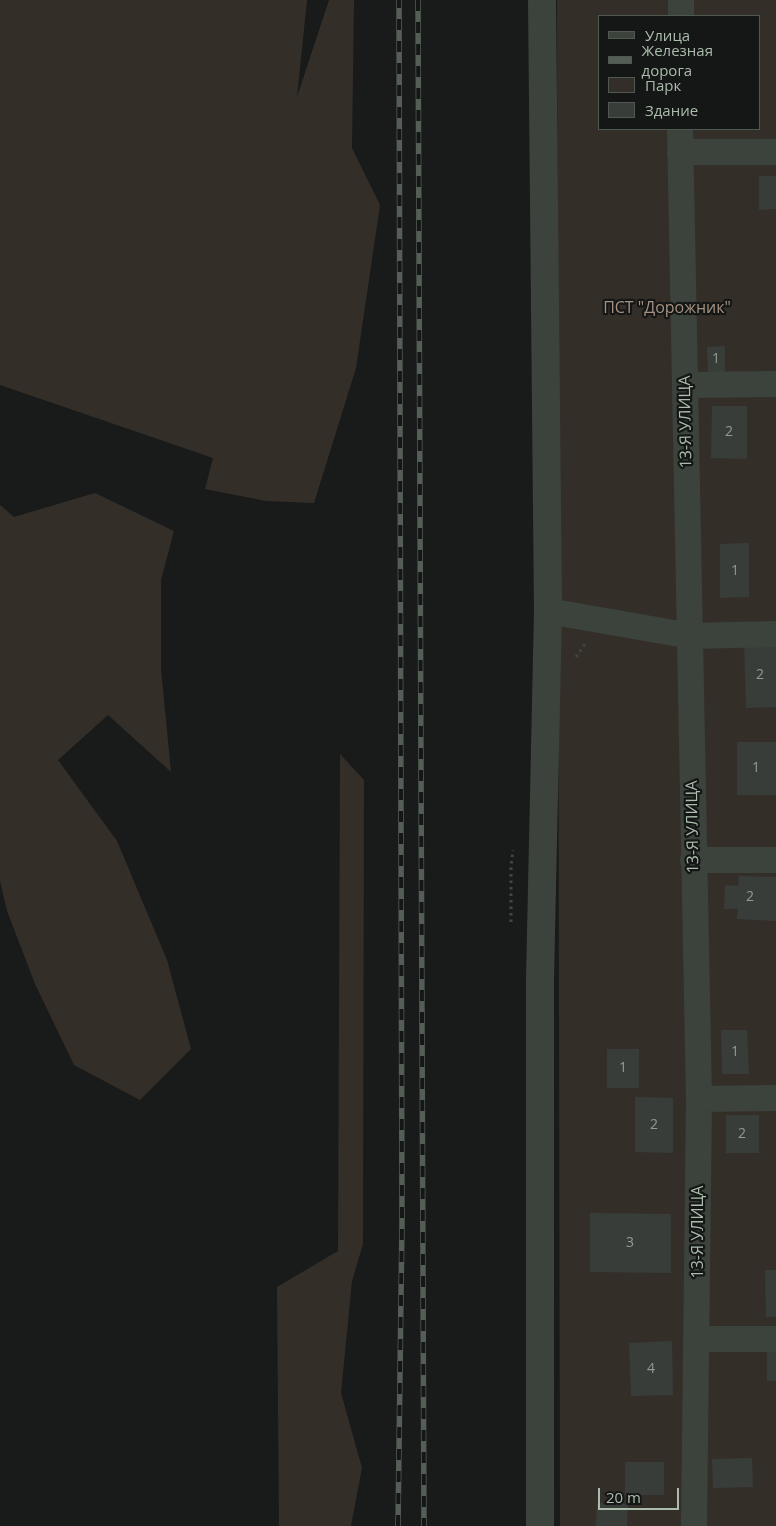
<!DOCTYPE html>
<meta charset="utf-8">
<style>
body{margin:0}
#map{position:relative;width:776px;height:1526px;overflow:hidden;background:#191b1a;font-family:"Open Sans",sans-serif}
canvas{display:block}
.legend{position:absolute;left:598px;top:15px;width:162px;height:115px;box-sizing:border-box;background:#141715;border:1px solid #505951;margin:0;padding:6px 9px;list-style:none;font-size:15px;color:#abbbac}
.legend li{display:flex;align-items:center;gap:10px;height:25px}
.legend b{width:25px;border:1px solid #505951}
.scale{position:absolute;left:598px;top:1488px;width:81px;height:22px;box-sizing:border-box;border:2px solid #abbbac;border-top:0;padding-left:6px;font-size:15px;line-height:18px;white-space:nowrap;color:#abbbac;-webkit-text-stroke:4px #141715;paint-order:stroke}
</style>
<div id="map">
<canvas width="776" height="1526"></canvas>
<ul class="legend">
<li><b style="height:6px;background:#3c433d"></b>Улица</li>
<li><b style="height:6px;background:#555e56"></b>Железная дорога</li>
<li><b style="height:14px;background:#342e29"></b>Парк</li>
<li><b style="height:14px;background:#393d3a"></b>Здание</li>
</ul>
<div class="scale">20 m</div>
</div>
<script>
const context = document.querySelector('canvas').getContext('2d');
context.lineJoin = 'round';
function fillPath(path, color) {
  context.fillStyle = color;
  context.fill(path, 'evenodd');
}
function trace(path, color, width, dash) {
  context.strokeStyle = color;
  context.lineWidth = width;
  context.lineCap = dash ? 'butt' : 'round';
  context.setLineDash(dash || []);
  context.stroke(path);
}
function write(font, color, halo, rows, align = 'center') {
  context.font = font + ' "Open Sans",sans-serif';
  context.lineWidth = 4.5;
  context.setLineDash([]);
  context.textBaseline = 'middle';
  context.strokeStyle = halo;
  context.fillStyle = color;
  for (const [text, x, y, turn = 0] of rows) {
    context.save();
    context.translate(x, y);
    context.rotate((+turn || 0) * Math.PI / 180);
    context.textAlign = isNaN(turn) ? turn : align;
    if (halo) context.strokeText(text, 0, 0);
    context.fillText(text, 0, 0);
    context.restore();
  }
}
const green = new Path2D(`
 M 0,0 L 307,0 L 297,97 L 329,0 L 354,0 L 352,148 L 380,205 L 356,368 L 314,503 L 266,501 L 205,489 L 213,458 L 0,385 Z
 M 557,0 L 776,0 L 776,1526 L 560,1526 ZM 600,16 L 760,16 L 760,129 L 600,129 Z
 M 95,493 L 174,531 L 161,580 L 161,669 L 171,772 L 108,715 L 58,760 L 117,841 L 167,960 L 191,1049 L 140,1100 L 74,1065 L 35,984 L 7,911 L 0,881 L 0,505 L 14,517 Z
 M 340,754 L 364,780 L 363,1244 L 352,1281 L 341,1393 L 362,1468 L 351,1526 L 279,1526 L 277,1287 L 338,1251 Z`);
const building = new Path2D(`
 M 759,176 L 776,176 L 776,209 L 759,210 Z
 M 725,346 L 725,372 L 708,372 L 707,347 Z
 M 712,406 L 747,406 L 747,459 L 711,458 Z
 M 749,543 L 749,597 L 720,598 L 720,544 Z
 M 776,641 L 776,707 L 746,708 L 744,642 Z
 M 737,742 L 776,742 L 776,795 L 737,795 Z
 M 739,876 L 776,877 L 776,921 L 737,919 L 738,909 L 724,909 L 725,885 L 738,886 Z
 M 721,1030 L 747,1030 L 749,1074 L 722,1074 Z
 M 607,1049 L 639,1049 L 639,1088 L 607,1088 Z
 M 635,1097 L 673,1098 L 673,1153 L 635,1152 Z
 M 726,1115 L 759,1115 L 759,1153 L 726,1153 Z
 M 590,1213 L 671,1214 L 671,1273 L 590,1272 Z
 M 765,1270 L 776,1270 L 776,1317 L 766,1317 Z
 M 672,1341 L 673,1395 L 631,1396 L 629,1343 Z
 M 767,1352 L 776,1352 L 776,1381 L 767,1381 Z
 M 752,1458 L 753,1487 L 713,1488 L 712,1459 Z
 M 625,1462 L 664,1462 L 664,1495 L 625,1495 Z
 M 597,1503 L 628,1504 L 627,1526 L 596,1526 Z`);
const path = new Path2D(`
 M 576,657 L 585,644
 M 511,922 L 511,866 L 513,850`);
const minor = new Path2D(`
 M 681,16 L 681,0
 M 680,129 L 699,1099 L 694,1526
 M 680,152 L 776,152
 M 685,385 L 776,384
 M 548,611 L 691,636 L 776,634
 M 693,860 L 776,860
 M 699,1099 L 776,1098
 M 697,1339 L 776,1339`);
const tertiary = new Path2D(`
 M 540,1526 L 540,979 L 548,611 L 542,0`);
const rail = new Path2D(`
 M 418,0 L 424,1526
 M 398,1526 L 402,1222 L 399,0`);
const numberNames = [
 ["1",716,359],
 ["2",729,432],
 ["1",735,571],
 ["2",760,675],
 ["1",756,768],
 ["2",750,897],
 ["1",735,1052],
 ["1",623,1068],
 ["2",654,1125],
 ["2",742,1134],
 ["3",630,1243],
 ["4",651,1369]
];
const parkNames = [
 ["ПСТ \"Дорожник\"",667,308]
];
const streetNames = [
 ["13-Я УЛИЦА",686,422,-91],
 ["13-Я УЛИЦА",693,827,-91],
 ["13-Я УЛИЦА",698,1232,-90]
];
fillPath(green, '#342e29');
fillPath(building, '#393d3a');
trace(path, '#404840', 3, [2.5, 4]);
trace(minor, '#3c433d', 26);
trace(tertiary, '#3c433d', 28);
trace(rail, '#555e56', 5.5);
trace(rail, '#141715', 4, [11]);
write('14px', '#8e9c90', null, numberNames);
write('16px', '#a69082', '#141715', parkNames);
write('16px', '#abbbac', '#141715', streetNames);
</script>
